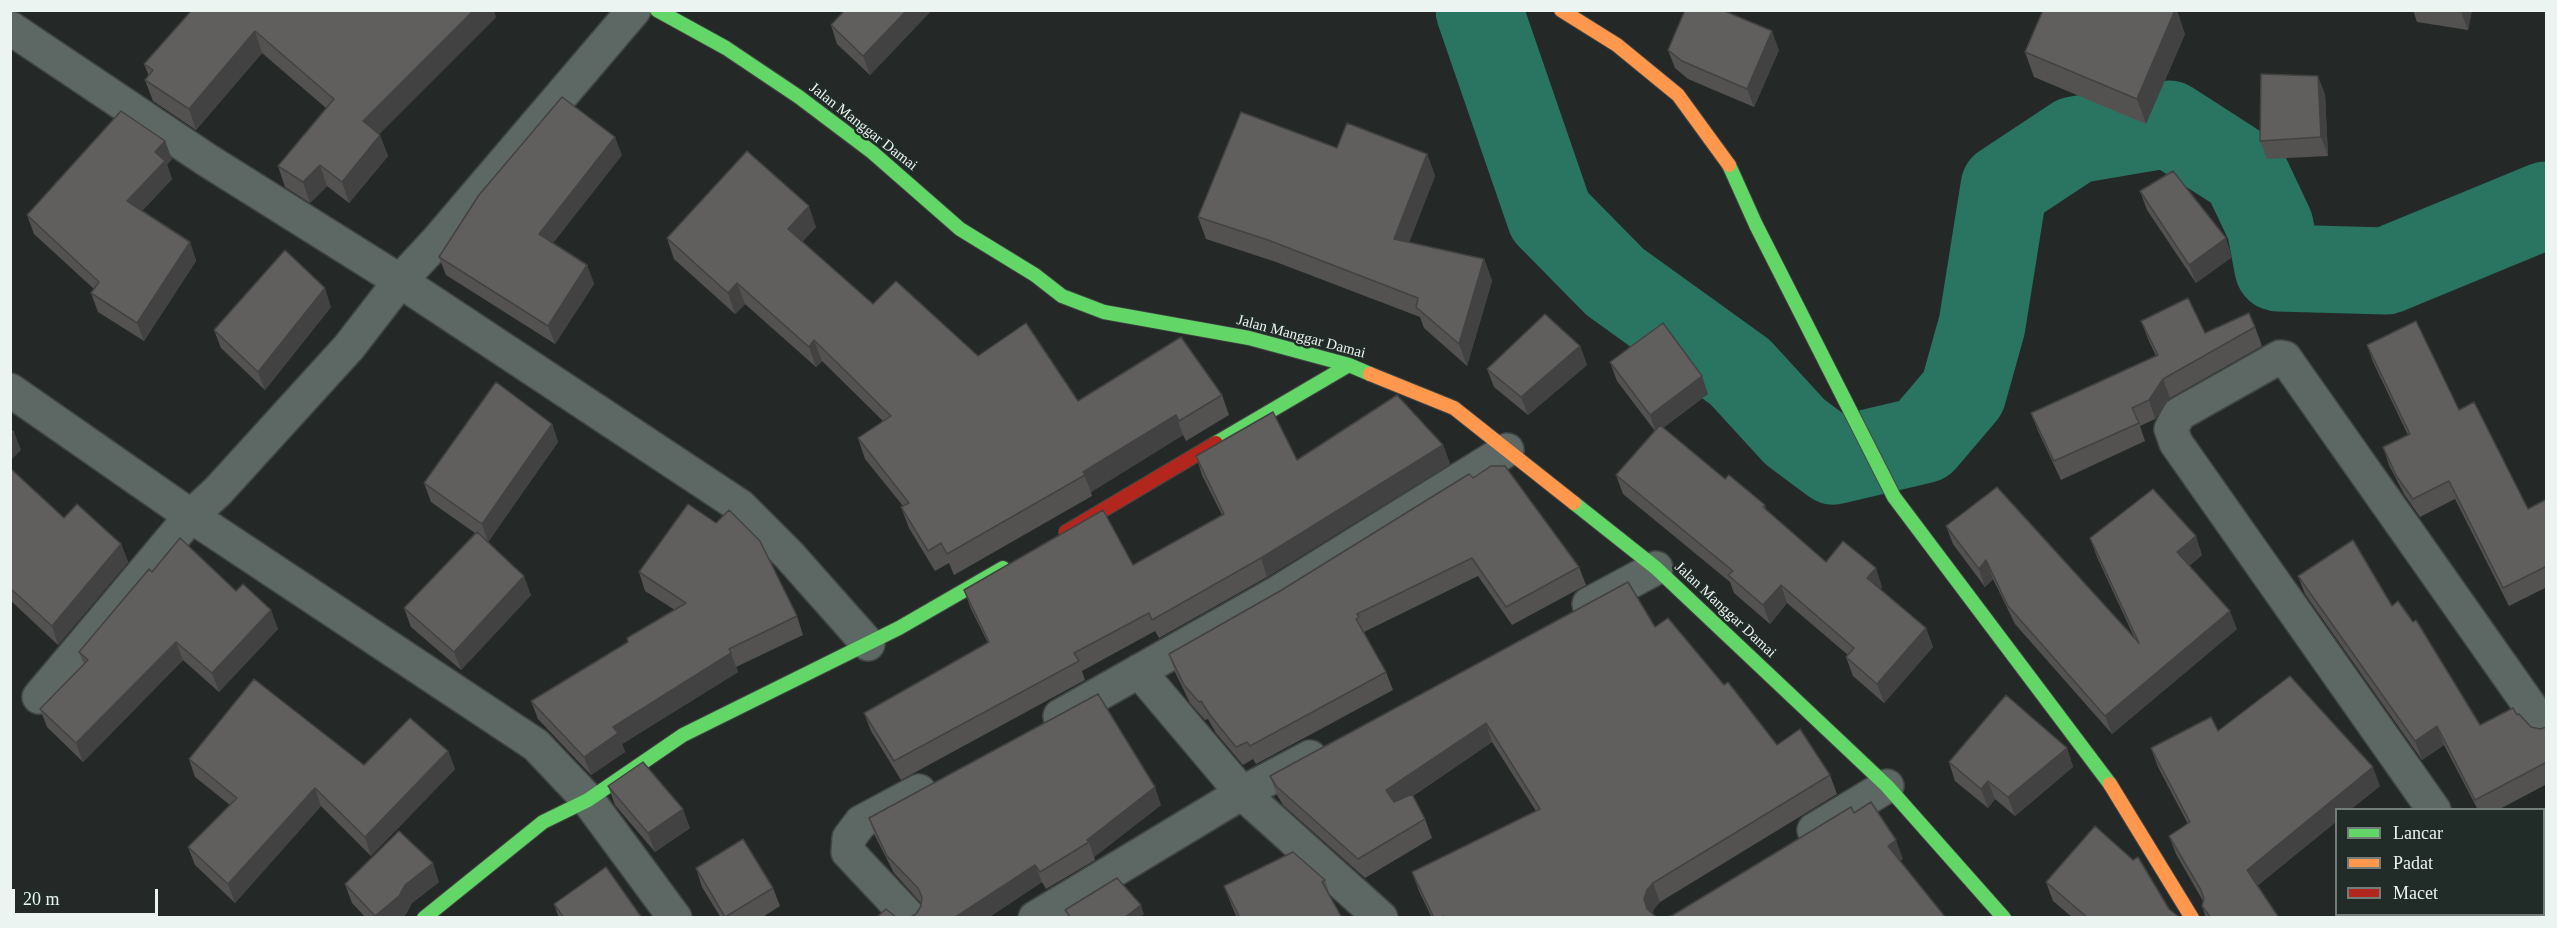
<!DOCTYPE html>
<style>
body{margin:0}
#map{position:relative;width:2557px;height:928px;overflow:hidden;background:#242928;font-family:Georgia,serif}
canvas{display:block}
.frame{position:absolute;inset:0;border:12px solid #ecf4f1;pointer-events:none}
.legend{position:absolute;left:2335px;top:808px;width:210px;height:108px;box-sizing:border-box;background:#212c29;border:2px solid #727c79;margin:0;padding:8px 10px;list-style:none;font-size:18px;color:#ecf4f1}
.legend li{display:flex;align-items:center;gap:12px;height:30px}
.legend b{width:30px;border:2px solid #727c79}
.scale{position:absolute;left:12px;top:889px;width:146px;height:27px;box-sizing:border-box;border:3px solid #ecf4f1;border-top:0;padding-left:8px;font-size:18px;line-height:21px;white-space:nowrap;color:#ecf4f1;-webkit-text-stroke:4px #212c29;paint-order:stroke}
</style>
<div id="map">
<canvas width="2557" height="928"></canvas>
<div class="frame"></div>
<ul class="legend">
<li><b style="height:8px;background:#63d668"></b>Lancar</li>
<li><b style="height:8px;background:#ff974d"></b>Padat</li>
<li><b style="height:8px;background:#b3261e"></b>Macet</li>
</ul>
<div class="scale">20 m</div>
</div>
<script>
const context = document.querySelector('canvas').getContext('2d');
context.lineJoin = 'round';
function trace(path, color, width, dash) {
  context.strokeStyle = color;
  context.lineWidth = width;
  context.lineCap = dash ? 'butt' : 'round';
  context.setLineDash(dash || []);
  context.stroke(path);
}
function fillPath(path, color) {
  context.fillStyle = color;
  context.fill(path, 'evenodd');
}
function write(font, color, halo, rows, align = 'center') {
  context.font = font + ' Georgia,serif';
  context.lineWidth = 5;
  context.setLineDash([]);
  context.textBaseline = 'middle';
  context.strokeStyle = halo;
  context.fillStyle = color;
  for (const [text, x, y, turn = 0] of rows) {
    context.save();
    context.translate(x, y);
    context.rotate((+turn || 0) * Math.PI / 180);
    context.textAlign = isNaN(turn) ? turn : align;
    if (halo) context.strokeText(text, 0, 0);
    context.fillText(text, 0, 0);
    context.restore();
  }
}
const river = new Path2D(`
 M 1479,10 L 1550,216 L 1615,282 L 1740,372 L 1795,432 L 1834,461 L 1923,440 L 1963,393 L 1982,325 L 2004,187 L 2075,140 L 2169,124 L 2245,173 L 2270,226 L 2278,268 L 2386,271 L 2546,205`);
const street = new Path2D(`
 M 10,28 L 207,160 L 400,281 L 740,506 L 789,555 L 868,644
 M 10,390 L 191,516 L 218,491 L 349,347 L 400,281 L 438,240 L 634,10
 M 1589,604 L 1656,568
 M 39,697 L 191,516 L 536,745 L 588,800 L 675,918
 M 1060,716 L 1277,593 L 1507,450
 M 1310,757 L 1242,793 L 1381,918
 M 2434,810 L 2176,443 L 2171,429 L 2179,414 L 2280,357 L 2285,358 L 2546,729
 M 1814,830 L 1887,786
 M 2507,914 L 2509,918
 M 910,918 L 848,852 L 849,838 L 861,822 L 919,791
 M 1035,918 L 1242,793 L 1139,671`);
const fast = new Path2D(`
 M 657,10 L 726,48 L 799,97 L 872,152 L 960,229 L 1035,275 L 1062,296 L 1104,312 L 1249,338 L 1349,365 L 1370,374
 M 1729,165 L 1756,225 L 1894,497 L 2110,784
 M 1216,443 L 1349,365
 M 1574,503 L 1656,568 L 1887,786 L 2004,918
 M 424,918 L 543,822 L 588,800 L 683,735 L 899,628 L 1003,568`);
const slow = new Path2D(`
 M 1561,10 L 1617,45 L 1678,95 L 1729,165
 M 1370,374 L 1454,408 L 1574,503
 M 2110,784 L 2192,918`);
const jam = new Path2D(`
 M 1066,532 L 1216,443`);
const wall = new Path2D(`
 M 192,10 L 496,17 L 379,134 L 388,156 L 349,203 L 327,186 L 310,203 L 285,187 L 278,166 L 326,108 L 262,53 L 196,130 L 153,101 L 145,80 L 149,76 L 144,64 Z
 M 845,10 L 932,10 L 870,75 L 837,44 L 831,25 Z
 M 2413,10 L 2472,10 L 2468,30 L 2417,22 Z
 M 2185,34 L 2146,124 L 2034,77 L 2025,52 Z
 M 1668,50 L 1779,50 L 1754,107 L 1688,79 L 1675,68 Z
 M 2325,94 L 2328,156 L 2267,159 L 2260,141 Z
 M 1337,148 L 1427,154 L 1435,176 L 1409,242 L 1484,259 L 1492,281 L 1467,366 L 1424,328 L 1420,317 L 1276,262 L 1206,239 L 1198,217 Z
 M 622,155 L 553,243 L 587,265 L 594,284 L 555,344 L 446,275 L 439,257 Z
 M 172,159 L 167,165 L 172,179 L 142,211 L 190,242 L 196,261 L 144,341 L 98,312 L 91,293 L 94,289 L 34,234 L 27,215 Z
 M 2140,191 L 2232,257 L 2196,283 L 2147,210 Z
 M 816,227 L 802,242 L 873,304 L 978,356 L 1078,401 L 1222,395 L 1229,415 L 1186,441 L 1183,435 L 1091,492 L 1092,496 L 954,575 L 949,563 L 935,571 L 909,528 L 901,507 L 903,506 L 865,459 L 858,438 L 883,421 L 822,361 L 816,367 L 745,304 L 735,314 L 674,259 L 667,238 Z
 M 331,307 L 265,390 L 221,348 L 214,330 Z
 M 2141,321 L 2205,333 L 2255,327 L 2262,346 L 2170,398 L 2155,419 L 2140,426 L 2145,441 L 2061,480 L 2038,431 L 2031,413 L 2156,356 L 2148,339 Z
 M 2367,345 L 2459,410 L 2528,509 L 2547,499 L 2547,587 L 2509,606 L 2455,499 L 2420,517 L 2404,494 L 2389,465 L 2383,447 L 2408,435 L 2373,362 Z
 M 1580,346 L 1587,365 L 1528,415 L 1494,387 L 1487,369 Z
 M 1610,362 L 1708,394 L 1663,428 L 1725,479 L 1765,505 L 1766,510 L 1826,562 L 1882,587 L 1880,589 L 1926,628 L 1933,647 L 1884,703 L 1853,676 L 1846,657 L 1848,655 L 1787,603 L 1770,624 L 1734,593 L 1730,582 L 1623,494 L 1616,475 L 1655,431 L 1617,381 Z
 M 552,424 L 558,442 L 488,542 L 531,595 L 461,670 L 411,627 L 404,608 L 475,533 L 431,502 L 424,483 Z
 M 1443,445 L 1450,464 L 1267,577 L 1159,638 L 1155,631 L 1082,671 L 1085,680 L 901,780 L 871,731 L 864,713 L 988,643 L 971,609 L 964,590 L 1133,565 L 1222,515 L 1202,475 L 1196,456 L 1297,460 Z
 M 10,468 L 64,518 L 121,544 L 128,562 L 58,645 L 10,600 Z
 M 1473,478 L 1579,567 L 1586,585 L 1512,625 L 1478,576 L 1364,632 L 1386,672 L 1393,690 L 1256,764 L 1253,759 L 1243,765 L 1216,733 L 1208,719 L 1205,720 L 1190,703 L 1175,672 L 1169,654 L 1280,591 Z
 M 716,523 L 797,616 L 803,635 L 736,667 L 738,672 L 622,744 L 625,752 L 591,775 L 538,719 L 531,701 L 628,642 L 627,638 L 675,610 L 645,591 L 639,572 Z
 M 1946,526 L 2135,639 L 2097,557 L 2090,538 L 2202,555 L 2189,566 L 2237,629 L 2112,734 L 2015,624 L 1993,579 L 1985,587 L 1953,544 Z
 M 2298,576 L 2392,606 L 2480,725 L 2517,715 L 2531,727 L 2540,729 L 2547,727 L 2547,784 L 2498,810 L 2478,810 L 2444,745 L 2422,760 L 2305,594 Z
 M 236,591 L 278,629 L 219,692 L 183,660 L 83,762 L 47,727 L 40,709 L 84,665 L 79,652 Z
 M 1655,627 L 1724,685 L 1777,745 L 1830,775 L 1837,794 L 1660,902 L 1654,909 L 1652,914 L 1655,916 L 1662,918 L 1432,918 L 1419,891 L 1412,872 L 1536,811 L 1492,742 L 1413,796 L 1425,819 L 1432,838 L 1365,878 L 1283,805 L 1277,795 L 1270,776 Z
 M 2218,731 L 2380,786 L 2350,810 L 2337,810 L 2337,821 L 2257,886 L 2279,918 L 2206,918 L 2202,906 L 2203,901 L 2176,854 L 2169,836 L 2188,824 L 2158,767 L 2151,748 Z
 M 2067,748 L 2073,767 L 2015,816 L 1995,799 L 1988,808 L 1955,781 L 1949,762 Z
 M 448,751 L 455,769 L 371,856 L 321,806 L 235,903 L 195,865 L 188,847 L 230,805 L 195,777 L 189,759 L 364,765 Z
 M 608,786 L 690,828 L 655,852 L 615,805 Z
 M 1161,805 L 1094,857 L 1095,860 L 1046,889 L 1042,882 L 988,918 L 909,918 L 916,914 L 921,906 L 921,903 L 894,873 L 875,836 L 869,818 Z
 M 696,868 L 773,888 L 780,906 L 761,918 L 721,918 L 702,887 Z
 M 1325,880 L 1331,898 L 1342,918 L 1237,918 L 1231,904 L 1224,886 Z
 M 439,882 L 412,903 L 406,914 L 402,918 L 366,918 L 352,903 L 345,884 Z
 M 2046,882 L 2169,909 L 2179,918 L 2073,918 L 2053,901 Z
 M 554,904 L 642,918 L 559,918 Z
 M 2383,915 L 2491,915 L 2492,918 L 2384,918 Z
 M 2530,915 L 2544,915 L 2547,918 L 2532,918 Z`);
const shadedWall = new Path2D(`
 M 474,10 L 494,10 L 496,17 L 371,142 L 363,121 Z
 M 907,10 L 932,10 L 870,75 L 863,56 Z
 M 2175,10 L 2177,10 L 2185,34 L 2146,124 L 2137,99 Z
 M 2461,10 L 2472,10 L 2468,30 L 2461,12 Z
 M 255,31 L 262,53 L 196,130 L 189,109 Z
 M 1772,31 L 1779,50 L 1754,107 L 1747,89 Z
 M 2318,76 L 2325,94 L 2328,156 L 2321,137 Z
 M 380,135 L 388,156 L 349,203 L 342,182 Z
 M 615,137 L 622,155 L 545,253 L 539,234 Z
 M 165,141 L 172,159 L 167,165 L 172,179 L 133,220 L 127,201 L 155,152 Z
 M 1427,154 L 1435,176 L 1402,261 L 1394,239 Z
 M 320,165 L 327,186 L 310,203 L 303,182 Z
 M 809,206 L 816,227 L 795,250 L 788,229 Z
 M 2226,238 L 2232,257 L 2196,283 L 2189,265 Z
 M 190,242 L 196,261 L 144,341 L 137,323 Z
 M 1484,259 L 1492,281 L 1467,366 L 1459,344 Z
 M 587,265 L 594,284 L 555,344 L 548,326 Z
 M 737,283 L 745,304 L 735,314 L 728,293 Z
 M 325,288 L 331,307 L 265,390 L 258,372 Z
 M 814,340 L 822,361 L 816,367 L 809,347 Z
 M 1580,346 L 1587,365 L 1528,415 L 1521,397 Z
 M 1702,376 L 1708,394 L 1656,433 L 1650,415 Z
 M 2163,379 L 2170,398 L 2155,419 L 2149,400 Z
 M 1176,415 L 1183,435 L 1091,492 L 1083,472 Z
 M 552,424 L 558,442 L 488,542 L 482,524 Z
 M 14,432 L 21,450 L 10,461 L 10,435 Z
 M 1443,445 L 1450,464 L 1267,577 L 1261,558 Z
 M 2196,536 L 2202,555 L 2183,570 L 2177,552 Z
 M 121,544 L 128,562 L 58,645 L 52,626 Z
 M 1986,560 L 1993,579 L 1985,587 L 1979,569 Z
 M 1876,568 L 1882,587 L 1874,596 L 1867,578 Z
 M 524,576 L 531,595 L 461,670 L 454,652 Z
 M 1781,585 L 1787,603 L 1770,624 L 1763,605 Z
 M 271,610 L 278,629 L 219,692 L 212,673 Z
 M 2230,611 L 2237,629 L 2112,734 L 2105,716 Z
 M 1926,628 L 1933,647 L 1884,703 L 1877,684 Z
 M 176,642 L 183,660 L 83,762 L 76,743 Z
 M 731,653 L 738,672 L 622,744 L 625,752 L 591,775 L 584,757 L 613,727 Z
 M 1486,723 L 1492,742 L 1393,809 L 1386,790 Z
 M 2437,726 L 2444,745 L 2422,760 L 2415,741 Z
 M 2067,748 L 2073,767 L 2015,816 L 2008,797 Z
 M 448,751 L 455,769 L 371,856 L 365,837 Z
 M 2373,767 L 2380,786 L 2350,810 L 2337,810 L 2337,821 L 2253,889 L 2247,870 Z
 M 1988,781 L 1995,799 L 1988,808 L 1981,789 Z
 M 1155,787 L 1161,805 L 1094,857 L 1089,842 L 1087,840 Z
 M 315,788 L 321,806 L 235,903 L 228,884 Z
 M 683,809 L 690,828 L 655,852 L 648,833 Z
 M 1896,840 L 1903,859 L 1895,865 L 1888,846 Z
 M 433,863 L 439,882 L 412,903 L 406,914 L 402,918 L 376,918 L 375,916 L 405,885 Z
 M 1035,865 L 1042,882 L 988,918 L 954,918 Z
 M 1653,883 L 1660,902 L 1654,909 L 1651,918 L 1647,909 L 1644,899 L 1647,890 Z
 M 1141,905 L 1144,914 L 1140,918 L 1124,918 Z`);
const building = new Path2D(`
 M 192,10 L 474,10 L 363,121 L 380,135 L 342,182 L 320,165 L 303,182 L 278,166 L 334,99 L 255,31 L 189,109 L 145,80 L 153,70 L 144,64 Z
 M 845,10 L 907,10 L 863,56 L 831,25 Z
 M 1685,10 L 1722,10 L 1772,31 L 1747,89 L 1682,61 L 1668,50 Z
 M 2043,10 L 2175,10 L 2137,99 L 2025,52 Z
 M 2261,74 L 2318,76 L 2321,137 L 2260,141 Z
 M 562,97 L 615,137 L 539,234 L 587,265 L 548,326 L 439,257 L 479,195 Z
 M 121,111 L 165,141 L 155,152 L 165,161 L 127,201 L 190,242 L 137,323 L 91,293 L 99,282 L 27,215 Z
 M 1241,112 L 1337,148 L 1347,123 L 1427,154 L 1394,239 L 1484,259 L 1459,344 L 1416,307 L 1418,298 L 1268,240 L 1198,217 Z
 M 747,151 L 809,206 L 788,229 L 873,304 L 896,281 L 978,356 L 1026,323 L 1078,401 L 1181,337 L 1222,395 L 1179,421 L 1176,415 L 1083,472 L 1085,475 L 947,554 L 941,543 L 928,551 L 901,507 L 909,503 L 858,438 L 891,416 L 814,340 L 809,347 L 737,283 L 728,293 L 667,238 Z
 M 2173,171 L 2226,238 L 2189,265 L 2140,191 Z
 M 285,250 L 325,288 L 258,372 L 214,330 Z
 M 2188,298 L 2205,333 L 2249,313 L 2255,327 L 2163,379 L 2149,400 L 2132,408 L 2139,423 L 2054,461 L 2031,413 L 2158,355 L 2141,321 Z
 M 1545,314 L 1580,346 L 1521,397 L 1487,369 Z
 M 2416,321 L 2459,410 L 2474,402 L 2528,509 L 2547,499 L 2547,566 L 2503,588 L 2449,481 L 2413,499 L 2397,477 L 2383,447 L 2410,434 L 2367,345 Z
 M 1663,323 L 1702,376 L 1650,415 L 1610,362 Z
 M 496,382 L 552,424 L 482,524 L 424,483 Z
 M 1397,395 L 1443,445 L 1261,558 L 1152,620 L 1149,613 L 1074,653 L 1079,661 L 894,761 L 864,713 L 989,642 L 964,590 L 1103,510 L 1133,565 L 1224,514 L 1196,456 L 1273,412 L 1297,460 Z
 M 1660,425 L 1725,479 L 1729,475 L 1765,505 L 1763,507 L 1826,562 L 1843,541 L 1876,568 L 1867,578 L 1926,628 L 1877,684 L 1846,657 L 1854,648 L 1781,585 L 1763,605 L 1728,575 L 1733,571 L 1616,475 Z
 M 10,429 L 14,432 L 10,435 Z
 M 1491,466 L 1505,466 L 1579,567 L 1506,607 L 1472,558 L 1357,614 L 1359,617 L 1356,619 L 1386,672 L 1250,746 L 1247,742 L 1236,747 L 1210,715 L 1201,701 L 1199,702 L 1184,685 L 1169,654 L 1280,591 L 1469,474 L 1473,478 Z
 M 10,468 L 64,518 L 77,504 L 121,544 L 52,626 L 10,588 Z
 M 1997,487 L 2139,643 L 2090,538 L 2153,489 L 2196,536 L 2177,552 L 2230,611 L 2105,716 L 2008,606 L 1986,560 L 1979,569 L 1946,526 Z
 M 688,504 L 716,523 L 729,510 L 760,541 L 797,616 L 729,649 L 731,653 L 613,727 L 618,733 L 584,757 L 531,701 L 628,642 L 627,638 L 686,603 L 639,572 Z
 M 477,532 L 524,576 L 454,652 L 404,608 Z
 M 180,538 L 236,591 L 243,584 L 271,610 L 212,673 L 176,642 L 76,743 L 40,709 L 88,660 L 79,652 L 149,569 L 152,572 Z
 M 2353,540 L 2392,606 L 2398,601 L 2413,622 L 2416,620 L 2480,725 L 2513,708 L 2517,715 L 2519,714 L 2531,727 L 2540,729 L 2547,727 L 2547,762 L 2475,800 L 2437,726 L 2415,741 L 2298,576 Z
 M 1628,582 L 1655,627 L 1668,618 L 1724,685 L 1728,682 L 1777,745 L 1800,729 L 1830,775 L 1653,883 L 1647,890 L 1644,899 L 1647,909 L 1655,916 L 1662,918 L 1444,918 L 1443,916 L 1440,918 L 1434,918 L 1412,872 L 1540,809 L 1486,723 L 1386,790 L 1394,802 L 1412,794 L 1425,819 L 1358,859 L 1276,786 L 1270,776 Z
 M 2290,676 L 2373,767 L 2247,870 L 2279,918 L 2211,918 L 2202,906 L 2204,899 L 2201,890 L 2169,836 L 2190,822 L 2151,748 L 2211,717 L 2218,731 Z
 M 254,679 L 364,765 L 410,718 L 448,751 L 365,837 L 315,788 L 228,884 L 188,847 L 237,798 L 189,759 Z
 M 1098,694 L 1155,787 L 1087,840 L 1089,842 L 1040,872 L 1035,865 L 954,918 L 909,918 L 916,914 L 921,906 L 922,897 L 918,888 L 887,856 L 869,818 Z
 M 2006,695 L 2067,748 L 2008,797 L 1988,781 L 1981,789 L 1949,762 Z
 M 643,762 L 683,809 L 648,833 L 608,786 Z
 M 1871,802 L 1896,840 L 1888,846 L 1946,918 L 1664,918 L 1673,915 L 1851,807 L 1854,813 Z
 M 2095,826 L 2133,860 L 2138,857 L 2169,909 L 2179,917 L 2178,918 L 2088,918 L 2046,882 Z
 M 399,831 L 433,863 L 405,885 L 399,896 L 375,916 L 345,884 Z
 M 743,839 L 773,888 L 725,917 L 696,868 Z
 M 1293,852 L 1325,880 L 1322,882 L 1342,918 L 1240,918 L 1224,886 Z
 M 2547,865 L 2547,918 L 2538,918 L 2536,915 L 2544,915 L 2544,867 Z
 M 606,867 L 642,918 L 564,918 L 554,904 Z
 M 1117,878 L 1141,905 L 1124,918 L 1071,918 L 1065,910 Z
 M 886,909 L 897,918 L 876,918 Z
 M 2385,915 L 2487,915 L 2481,918 L 2386,918 Z`);
const streetNames = [
 ["Jalan Manggar Damai",863,127,38],
 ["Jalan Manggar Damai",1301,337,15],
 ["Jalan Manggar Damai",1725,610,43]
];
trace(river, '#297561', 87);
trace(street, '#414543', 36);
trace(fast, '#414543', 16);
trace(slow, '#414543', 16);
trace(jam, '#414543', 16);
trace(street, '#5d6764', 33);
trace(fast, '#63d668', 14);
trace(slow, '#ff974d', 14);
trace(jam, '#b3261e', 14);
fillPath(wall, '#535251');
fillPath(shadedWall, '#434242');
fillPath(building, '#605f5e');
trace(building, '#434242', 1.5);
write('15px', '#ecf4f1', '#212c29', streetNames);
</script>
